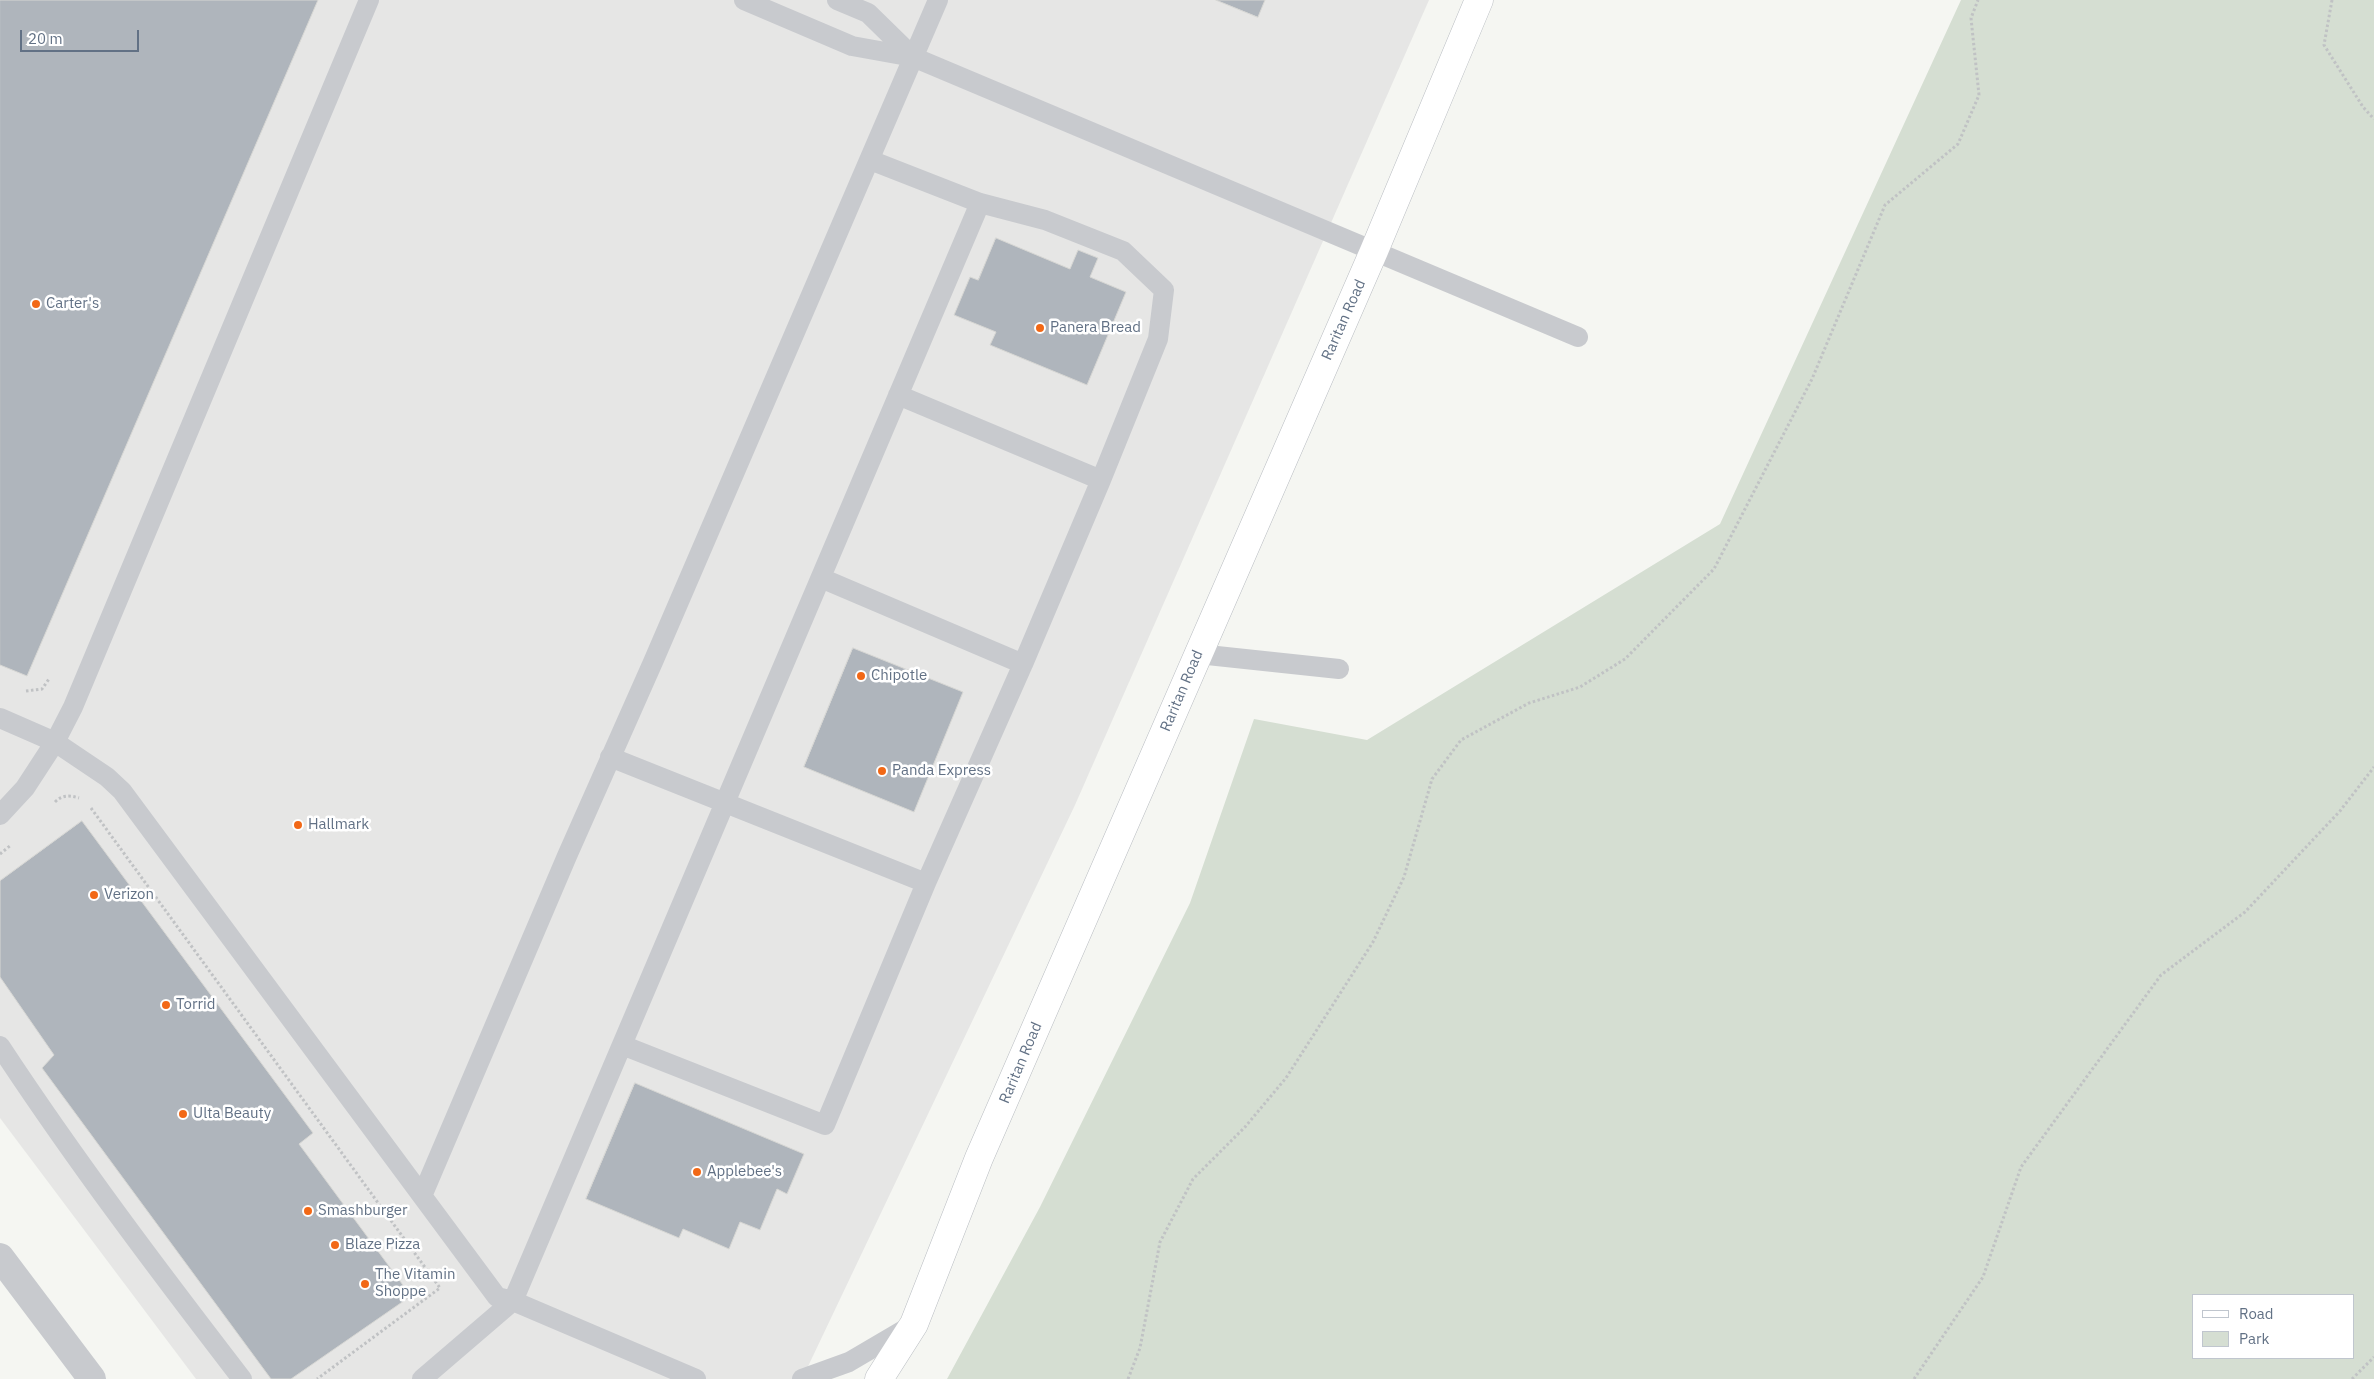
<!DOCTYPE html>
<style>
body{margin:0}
#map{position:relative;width:2374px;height:1379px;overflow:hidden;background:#f5f6f2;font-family:"IBM Plex Sans",sans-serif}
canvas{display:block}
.legend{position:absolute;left:2192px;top:1294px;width:162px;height:65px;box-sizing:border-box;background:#fff;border:1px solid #c0c6ce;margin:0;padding:6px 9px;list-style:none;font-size:15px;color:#627185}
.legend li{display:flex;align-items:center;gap:10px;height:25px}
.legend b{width:25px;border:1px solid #c0c6ce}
.scale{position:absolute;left:20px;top:30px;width:119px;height:22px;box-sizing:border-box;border:2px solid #627185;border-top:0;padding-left:6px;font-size:15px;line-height:18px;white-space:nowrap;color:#627185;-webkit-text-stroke:4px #fff;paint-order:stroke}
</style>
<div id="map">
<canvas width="2374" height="1379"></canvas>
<ul class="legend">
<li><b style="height:6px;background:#fff"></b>Road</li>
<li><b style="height:14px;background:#d5ded2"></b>Park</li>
</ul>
<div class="scale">20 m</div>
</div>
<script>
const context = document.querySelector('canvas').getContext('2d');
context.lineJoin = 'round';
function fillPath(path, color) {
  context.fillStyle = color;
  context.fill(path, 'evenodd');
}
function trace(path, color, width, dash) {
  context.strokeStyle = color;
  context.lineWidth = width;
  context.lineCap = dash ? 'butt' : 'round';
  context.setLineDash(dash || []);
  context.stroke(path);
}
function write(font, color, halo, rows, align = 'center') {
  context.font = font + ' "IBM Plex Sans",sans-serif';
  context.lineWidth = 5;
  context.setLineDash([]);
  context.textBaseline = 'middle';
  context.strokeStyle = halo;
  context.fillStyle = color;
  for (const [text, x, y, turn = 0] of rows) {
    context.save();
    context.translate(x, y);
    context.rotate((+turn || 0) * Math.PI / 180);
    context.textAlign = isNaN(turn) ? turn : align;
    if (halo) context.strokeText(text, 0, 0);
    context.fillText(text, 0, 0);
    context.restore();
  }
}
const built = new Path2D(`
 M 0,0 L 1429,0 L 1075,805 L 802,1379 L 196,1379 L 0,1118 Z`);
const green = new Path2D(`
 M 1961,0 L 2374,0 L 2374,1379 L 947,1379 L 1040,1207 L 1190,903 L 1254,719 L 1367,740 L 1720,524 ZM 2193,1295 L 2353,1295 L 2353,1358 L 2193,1358 Z`);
const building = new Path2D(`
 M 0,0 L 318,0 L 27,676 L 0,665 Z
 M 1216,0 L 1265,0 L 1258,17 Z
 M 996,238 L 1070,269 L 1078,250 L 1098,258 L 1090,277 L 1126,292 L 1087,385 L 990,345 L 996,332 L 954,315 L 970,277 L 978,280 Z
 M 853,648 L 963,692 L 914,812 L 804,767 Z
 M 82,821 L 313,1133 L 299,1144 L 411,1296 L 291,1379 L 271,1379 L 42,1068 L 54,1055 L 0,977 L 0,881 Z
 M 635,1083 L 804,1154 L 787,1194 L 777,1189 L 760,1230 L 740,1222 L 729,1249 L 683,1229 L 679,1238 L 586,1199 Z`);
const path = new Path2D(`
 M 2332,0 L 2324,45 L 2363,107 L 2374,119
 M 26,691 L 42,689 L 49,679
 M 55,802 C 62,795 69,795 79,798
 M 91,808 L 440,1288 L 317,1379
 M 0,854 L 11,845
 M 1128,1379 L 1140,1348 L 1160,1242 L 1193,1179 L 1245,1127 L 1286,1078 L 1373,942 L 1404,877 L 1432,779 L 1461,740 L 1529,703 L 1580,687 L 1625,659 L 1714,569 L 1812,379 L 1885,205 L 1958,144 L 1979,95 L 1971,18 L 1978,0
 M 1914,1379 L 1983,1277 L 2021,1167 L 2161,975 L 2245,912 L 2340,811 L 2374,767
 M 2352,1379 L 2374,1357`);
const service = new Path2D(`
 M 369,0 L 73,707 L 55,742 L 107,777 L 122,791 L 497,1297 L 513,1301 L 696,1379
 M 744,0 L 852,46 L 913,57 L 1578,337
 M 837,0 L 868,13 L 913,57
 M 870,160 L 980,203 L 1045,220 L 1123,251 L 1164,290 L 1158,339 L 1101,480
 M 821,578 L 1023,664 L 1101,480 L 898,395
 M 1198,654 L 1339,669
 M 0,718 L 55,742 L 25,788 L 0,815
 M 610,757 L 926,883
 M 622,1045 L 825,1125 L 926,883 L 1023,664
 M 0,1046 C 75,1160 158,1270 242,1379
 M 422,1196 L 567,856 L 653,662 L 938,0
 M 422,1379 L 513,1301 L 980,203
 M 802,1379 L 849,1362 L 912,1325`);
const tertiary = new Path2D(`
 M 0,1257 L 92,1379`);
const secondary = new Path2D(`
 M 879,1379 L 914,1324 L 979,1158 L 1374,251 L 1479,0`);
const markers = [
 [36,304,5,"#f26816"],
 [1040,328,5,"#f26816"],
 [861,676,5,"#f26816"],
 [882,771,5,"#f26816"],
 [298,825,5,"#f26816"],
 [94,895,5,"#f26816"],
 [166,1005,5,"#f26816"],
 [183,1114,5,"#f26816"],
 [697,1172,5,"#f26816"],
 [308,1211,5,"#f26816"],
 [335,1245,5,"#f26816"],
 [365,1284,5,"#f26816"]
];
const poiNames = [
 ["Carter's",46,304],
 ["Panera Bread",1050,328],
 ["Chipotle",871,676],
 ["Panda Express",892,771],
 ["Hallmark",308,825],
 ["Verizon",104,895],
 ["Torrid",176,1005],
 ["Ulta Beauty",193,1114],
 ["Applebee's",707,1172],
 ["Smashburger",318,1211],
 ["Blaze Pizza",345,1245],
 ["The Vitamin",375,1275],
 ["Shoppe",375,1292]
];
const streetNames = [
 ["Raritan Road",1344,320,-66],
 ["Raritan Road",1182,691,-67],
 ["Raritan Road",1021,1063,-67]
];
fillPath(built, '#e6e6e5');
fillPath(green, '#d5ded2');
fillPath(building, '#afb5bc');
trace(building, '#d7d7d4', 1);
trace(secondary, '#b9bdc2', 29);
trace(path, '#c0c2c4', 3, [2.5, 2.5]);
trace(service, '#c8cace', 20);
trace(tertiary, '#c8cace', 28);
trace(secondary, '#fff', 28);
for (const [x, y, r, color] of markers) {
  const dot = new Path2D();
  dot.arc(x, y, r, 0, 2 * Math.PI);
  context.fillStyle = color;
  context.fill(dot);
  trace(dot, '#fff', 2);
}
write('15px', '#627185', '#fff', poiNames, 'left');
write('15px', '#627185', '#fff', streetNames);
</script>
